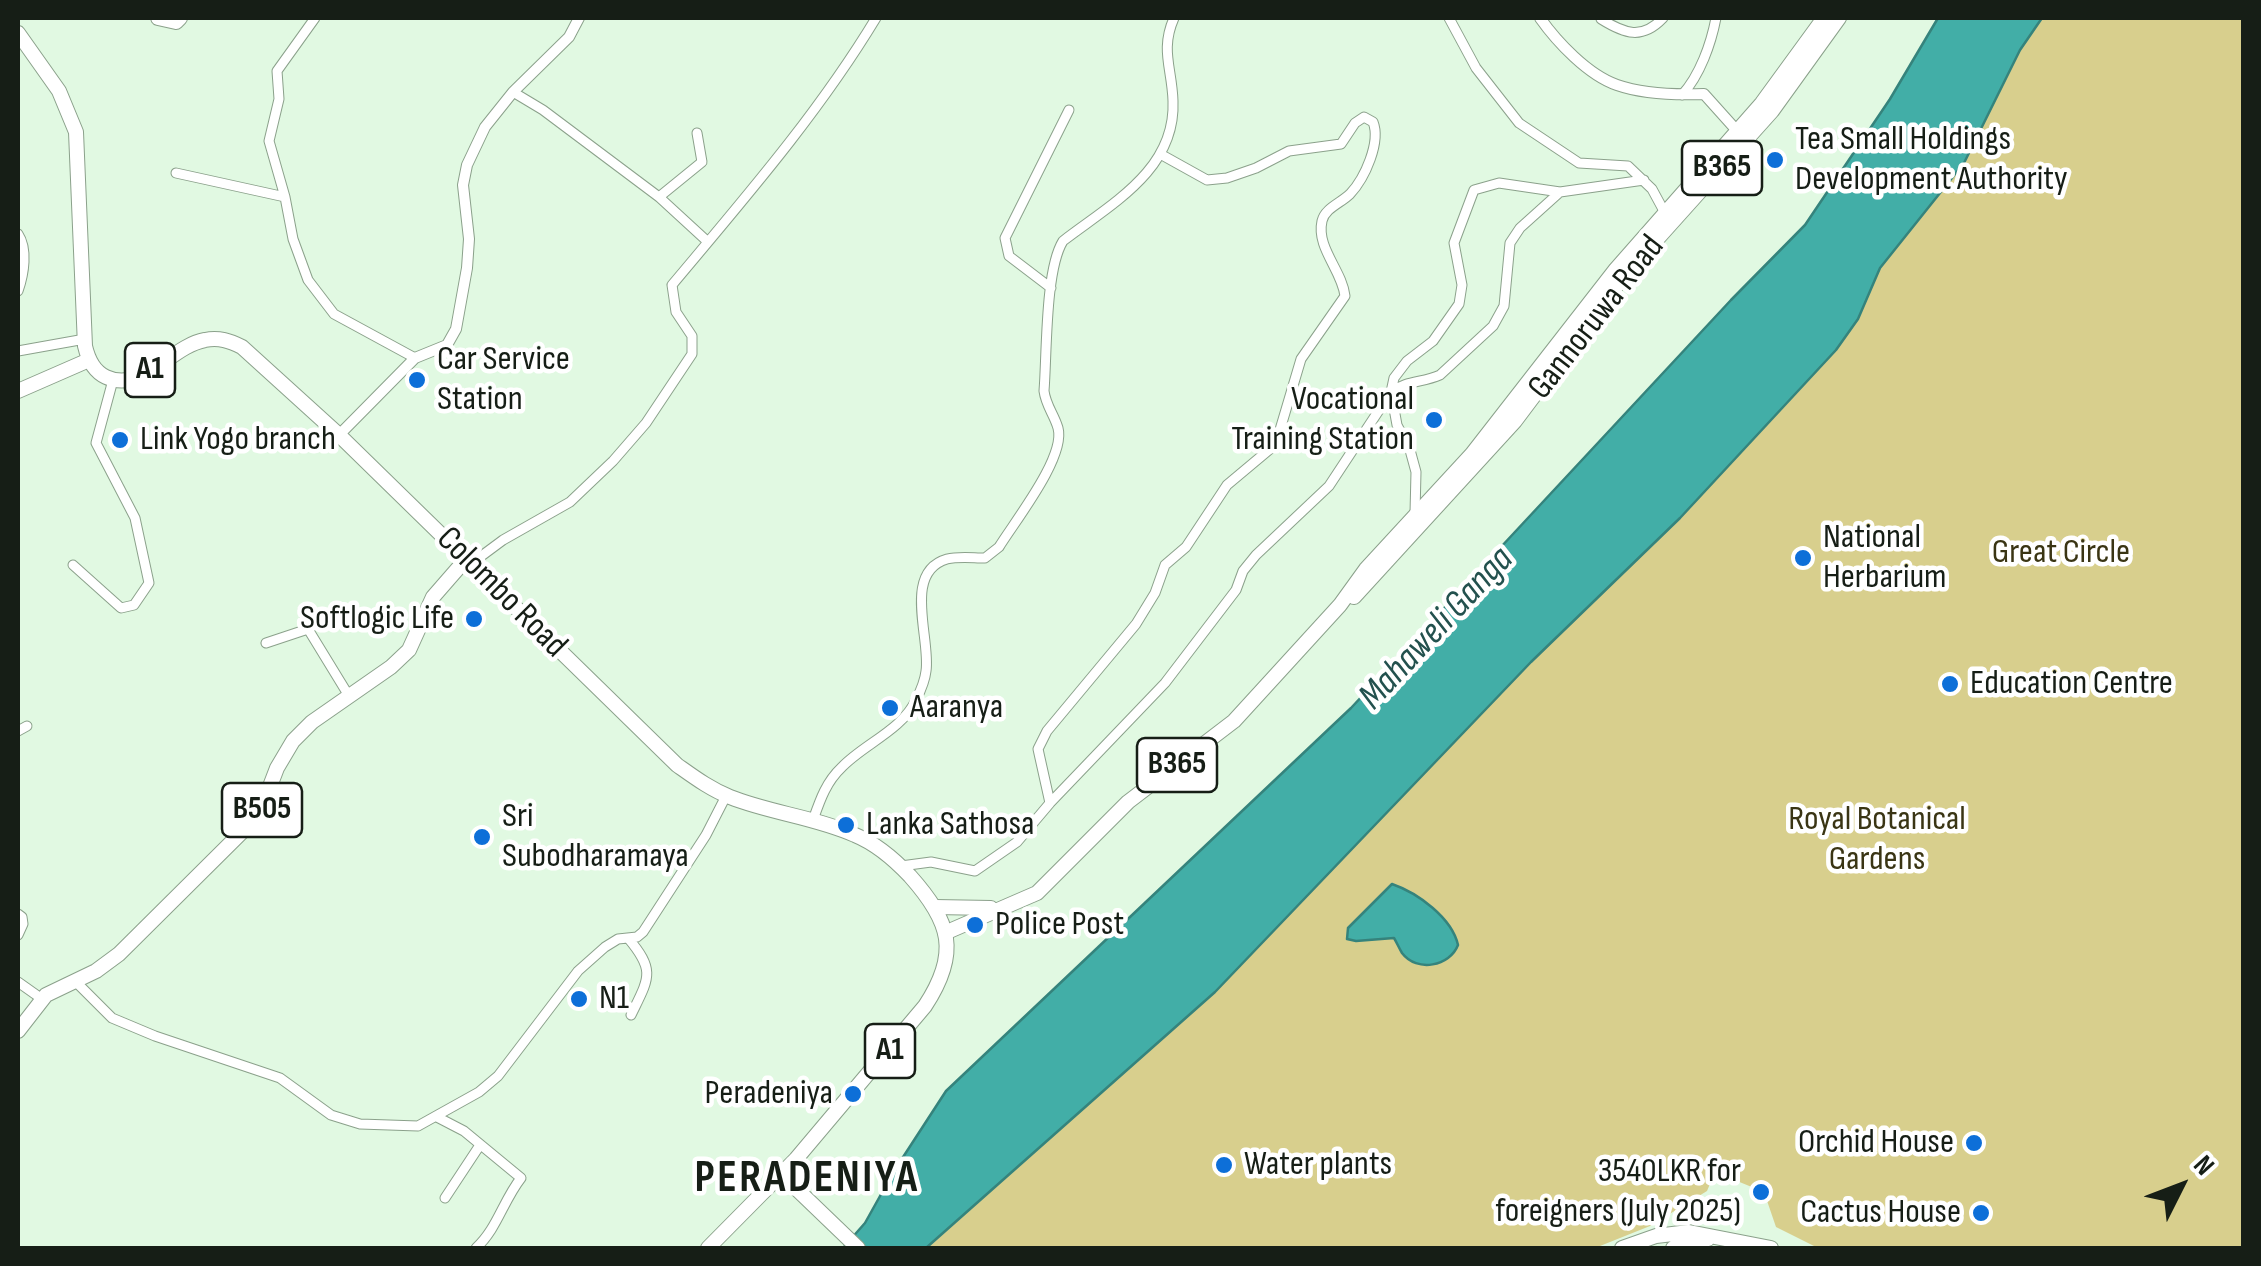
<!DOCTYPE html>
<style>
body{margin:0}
#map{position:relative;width:2261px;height:1266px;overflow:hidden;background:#e1f9e2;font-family:"Sofia Sans Condensed",sans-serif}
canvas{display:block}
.frame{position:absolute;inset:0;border:20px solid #161e16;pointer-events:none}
.north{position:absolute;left:2131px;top:1136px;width:100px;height:100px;-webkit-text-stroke:8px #fff;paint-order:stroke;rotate:48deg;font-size:28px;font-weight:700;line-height:40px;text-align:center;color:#161e16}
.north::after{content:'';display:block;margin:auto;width:35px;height:45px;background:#161e16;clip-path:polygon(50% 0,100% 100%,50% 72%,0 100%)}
</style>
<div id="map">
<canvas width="2261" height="1266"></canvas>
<div class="frame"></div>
<div class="north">N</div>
</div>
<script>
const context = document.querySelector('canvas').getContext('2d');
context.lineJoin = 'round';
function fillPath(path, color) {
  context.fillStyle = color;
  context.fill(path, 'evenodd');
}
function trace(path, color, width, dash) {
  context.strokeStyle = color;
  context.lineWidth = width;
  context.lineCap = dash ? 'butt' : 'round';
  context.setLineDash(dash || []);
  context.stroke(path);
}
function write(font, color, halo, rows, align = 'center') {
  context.font = font + ' "Sofia Sans Condensed",sans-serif';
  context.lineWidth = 9;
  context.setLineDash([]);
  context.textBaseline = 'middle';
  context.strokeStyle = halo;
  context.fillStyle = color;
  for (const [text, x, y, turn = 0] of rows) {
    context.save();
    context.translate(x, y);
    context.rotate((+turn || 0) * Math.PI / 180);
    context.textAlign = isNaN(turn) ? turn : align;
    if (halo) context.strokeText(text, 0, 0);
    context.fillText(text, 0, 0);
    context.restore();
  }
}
const green = new Path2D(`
 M 2042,18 L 2243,18 L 2243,1248 L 1818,1248 L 1776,1227 L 1764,1192 L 1715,1172 L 1707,1191 L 1650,1226 L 1595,1248 L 926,1248 L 1215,992 L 1531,662 L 1680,518 L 1810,379 L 1858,319 L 1880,268 L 1964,163 L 2020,50 Z`);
const water = new Path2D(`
 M 1938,18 L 2042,18 L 2020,50 L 1964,163 L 1880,268 L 1858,319 L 1836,350 L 1680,518 L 1531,662 L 1215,992 L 926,1248 L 843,1248 L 865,1223 L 894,1171 L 946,1091 L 1351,708 L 1731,300 L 1805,225 L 1890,99 Z
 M 1392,884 C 1418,893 1452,918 1458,945 C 1450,966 1417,973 1402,953 C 1399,948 1397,943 1394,938 L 1356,941 L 1347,939 L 1348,928 Z`);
const minor = new Path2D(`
 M 315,18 L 277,71 L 279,99 L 269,141 L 285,197 L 293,239 L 308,280 L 334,314 L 415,358
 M 1449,18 L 1476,68 L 1519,123 L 1579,163 L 1628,166 L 1652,189 L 1665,213
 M 1601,19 C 1625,34 1642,40 1663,18
 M 513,92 L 543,110 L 659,197 L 702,162 L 697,133
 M 1682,95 C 1700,75 1711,44 1716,18
 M 176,173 L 285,197
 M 659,197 L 708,242
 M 18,234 C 28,249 24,274 18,291
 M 1051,288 L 1009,256 L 1005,238 L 1069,110
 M 18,351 L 85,339
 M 1415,513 L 1416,472 L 1410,450 L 1397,425 L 1391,392 L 1394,378 L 1407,361 L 1433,341 L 1459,304 L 1462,285 L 1454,243 L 1474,190 L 1499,183 L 1560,192 L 1644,180
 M 472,563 L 503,540 L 570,502 L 613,461 L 646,423 L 692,354 L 692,336 L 676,312 L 672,285 C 744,199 818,114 876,18
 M 73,565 L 121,608 L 134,605 L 149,583 L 135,518 L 96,443 L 113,380
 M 303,610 L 308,629
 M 266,643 L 308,629 L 349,696
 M 18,731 L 27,726
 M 1050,803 L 1038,749 L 1047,731 L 1136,624 L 1155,593 L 1165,565 L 1186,547 L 1227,485 L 1270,449 L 1279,433 L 1301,359 L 1345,296 C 1342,270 1316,248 1322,221 C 1325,208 1341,203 1350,194 C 1365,178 1381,142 1373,122 L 1364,117 L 1355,123 L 1341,144 L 1289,151 L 1256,168 L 1227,178 L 1207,180 L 1162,155
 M 813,820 C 820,800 826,782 842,767 C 864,744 902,730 916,700 C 920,692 925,680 926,671 C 931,639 902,572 947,559 C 959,556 973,558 985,558 L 999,547 C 1015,521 1066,457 1058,428 C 1054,414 1046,406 1044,391 C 1047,354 1045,270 1063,241 C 1111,204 1176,170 1173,101 C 1172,68 1160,50 1174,18
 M 901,866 L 931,862 L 975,871 L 1017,842 L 1050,803 L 1165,683 L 1236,590 L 1243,571 L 1256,555 L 1329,486 L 1391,392 C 1407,380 1422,383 1440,375 L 1493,326 L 1504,306 L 1510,243 L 1520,228 L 1560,192
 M 18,914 L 22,917 L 23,924 L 18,935
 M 628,938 C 656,971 649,978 631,1015
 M 75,981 L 112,1018 L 155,1036 L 280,1078 L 331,1115 L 360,1124 L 418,1126 L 479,1092 L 498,1076 L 578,971 L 605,947 L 618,939 L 637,937 L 643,932 L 706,835 L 726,796
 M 18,982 L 42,999
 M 437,1117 L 464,1131 L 521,1178 C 503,1201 497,1229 476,1248
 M 445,1198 L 480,1145`);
const tertiary = new Path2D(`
 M 1540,18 C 1557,42 1588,75 1617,85 C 1643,94 1678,95 1704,94 L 1739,133
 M 339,435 L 415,358 L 447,345 L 456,329 L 467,268 L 469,239 L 463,185 L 467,165 L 485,127 L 513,92 L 569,37 L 579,18`);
const primary = new Path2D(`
 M 158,18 L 176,22 L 180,18
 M 18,391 L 89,360
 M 1354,597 L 1515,421 L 1624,276 L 1772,111 L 1839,18
 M 935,907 L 991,908
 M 947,932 L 1037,893 L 1128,802 L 1234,721 L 1340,605 L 1366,569 L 1472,454 L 1616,269 L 1762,103 L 1824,18
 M 18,1031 L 46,995 L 96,971 L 119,954 L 259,815 L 277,768 L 293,741 L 312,722 L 391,667 L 409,650 L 433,597 L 467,558`);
const trunk = new Path2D(`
 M 18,33 L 59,91 L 76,132 L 85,346 C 88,359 93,371 106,377 C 142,394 171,346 205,340 C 219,337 230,341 242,347 L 339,435 L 677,765 C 694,777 710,789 730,797 C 770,813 815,817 855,835 C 877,844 894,859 910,876 C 951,922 960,953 925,1006 L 796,1159 L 708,1248
 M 781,1174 L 858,1248
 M 1622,1248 L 1656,1236 L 1689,1232 L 1771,1248
 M 1673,1248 L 1708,1239`);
const markers = [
 [1775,160,10,"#0d6fd8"],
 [417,380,10,"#0d6fd8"],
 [1434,420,10,"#0d6fd8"],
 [120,440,10,"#0d6fd8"],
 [1803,558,10,"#0d6fd8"],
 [474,619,10,"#0d6fd8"],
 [1950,684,10,"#0d6fd8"],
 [890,708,10,"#0d6fd8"],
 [846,825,10,"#0d6fd8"],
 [482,837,10,"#0d6fd8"],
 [975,925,10,"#0d6fd8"],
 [579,999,10,"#0d6fd8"],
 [853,1094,10,"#0d6fd8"],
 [1974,1143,10,"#0d6fd8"],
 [1224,1165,10,"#0d6fd8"],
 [1761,1192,10,"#0d6fd8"],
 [1981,1213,10,"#0d6fd8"]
];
const shields = [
 [1722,168,80],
 [150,370,50],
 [1177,765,80],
 [262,810,80],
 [890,1051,50]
];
const shieldNames = [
 ["B365",1722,168],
 ["A1",150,370],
 ["B365",1177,765],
 ["B505",262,810],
 ["A1",890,1051]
];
const poiNames = [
 ["Tea Small Holdings",1795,140],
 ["Development Authority",1795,180],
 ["Car Service",437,360],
 ["Station",437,400],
 ["Vocational",1414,400,"right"],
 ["Training Station",1414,440,"right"],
 ["Link Yogo branch",140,440],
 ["National",1823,538],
 ["Herbarium",1823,578],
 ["Softlogic Life",454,619,"right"],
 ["Education Centre",1970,684],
 ["Aaranya",910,708],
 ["Sri",502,817],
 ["Subodharamaya",502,857],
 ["Lanka Sathosa",866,825],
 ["Police Post",995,925],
 ["N1",599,999],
 ["Peradeniya",833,1094,"right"],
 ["Orchid House",1954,1143,"right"],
 ["Water plants",1244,1165],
 ["3540LKR for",1741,1172,"right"],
 ["foreigners (July 2025)",1741,1212,"right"],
 ["Cactus House",1961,1213,"right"]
];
const streetNames = [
 ["Gannoruwa Road",1597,318,-52],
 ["Colombo Road",501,593,45]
];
const parkNames = [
 ["Great Circle",2061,553],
 ["Royal Botanical",1877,820],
 ["Gardens",1877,860]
];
const waterNames = [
 ["Mahaweli Ganga",1437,629,-47]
];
const districtNames = [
 ["PERADENIYA",807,1180]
];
fillPath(green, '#d8cf8d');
fillPath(water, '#42aea7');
trace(water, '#35837c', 2.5);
trace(minor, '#8ba18b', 11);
trace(tertiary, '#8ba18b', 12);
trace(primary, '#8ba18b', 16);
trace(trunk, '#8ba18b', 16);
trace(minor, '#fff', 9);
trace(tertiary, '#fff', 10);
trace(primary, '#fff', 14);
trace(trunk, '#fff', 14);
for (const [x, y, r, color] of markers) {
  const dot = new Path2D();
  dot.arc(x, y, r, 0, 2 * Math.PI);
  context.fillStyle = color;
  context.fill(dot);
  trace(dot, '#fff', 4);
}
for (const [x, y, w] of shields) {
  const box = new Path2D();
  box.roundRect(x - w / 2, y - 27, w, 54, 8);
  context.fillStyle = '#fff';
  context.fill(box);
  trace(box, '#161e16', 2.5);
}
write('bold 32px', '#161e16', null, shieldNames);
write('35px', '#161e16', '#fff', poiNames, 'left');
write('35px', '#161e16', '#fff', streetNames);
write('35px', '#3a3514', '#fff', parkNames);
write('italic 38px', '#23514e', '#fff', waterNames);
context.letterSpacing = '2.5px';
write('bold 45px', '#161e16', '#fff', districtNames);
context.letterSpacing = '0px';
</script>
